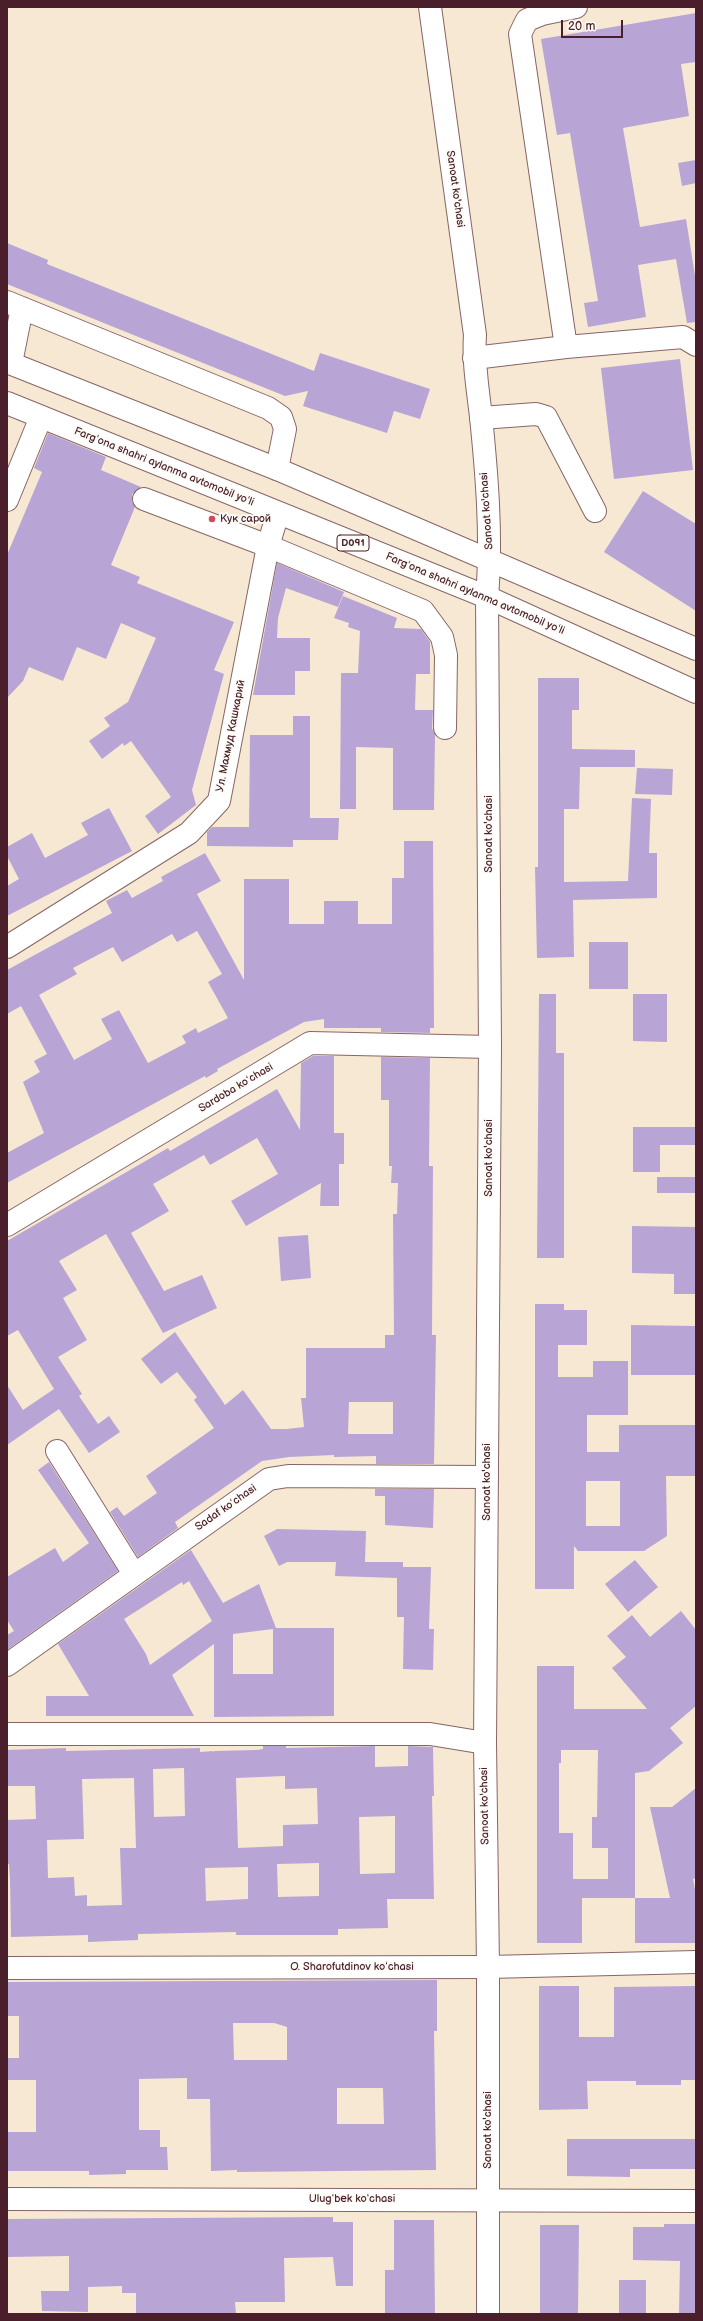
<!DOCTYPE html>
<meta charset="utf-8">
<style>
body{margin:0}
#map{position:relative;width:703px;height:2321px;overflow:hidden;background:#f7e8d3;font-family:"Balsamiq Sans",sans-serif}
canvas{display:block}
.frame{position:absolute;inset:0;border:8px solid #4a1f2b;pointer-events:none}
.scale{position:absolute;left:561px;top:20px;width:62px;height:18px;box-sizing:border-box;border:2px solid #4a1f2b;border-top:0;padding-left:5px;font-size:12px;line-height:14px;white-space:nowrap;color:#4a1f2b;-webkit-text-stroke:3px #fdfcf7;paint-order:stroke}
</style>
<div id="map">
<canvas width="703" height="2321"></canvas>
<div class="frame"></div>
<div class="scale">20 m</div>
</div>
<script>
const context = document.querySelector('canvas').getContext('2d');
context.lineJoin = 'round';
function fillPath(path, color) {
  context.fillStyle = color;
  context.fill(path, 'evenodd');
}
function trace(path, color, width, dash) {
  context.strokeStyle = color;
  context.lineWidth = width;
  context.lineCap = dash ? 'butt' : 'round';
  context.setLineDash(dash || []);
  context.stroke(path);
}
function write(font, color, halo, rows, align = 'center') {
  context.font = font + ' "Balsamiq Sans",sans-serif';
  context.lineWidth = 4;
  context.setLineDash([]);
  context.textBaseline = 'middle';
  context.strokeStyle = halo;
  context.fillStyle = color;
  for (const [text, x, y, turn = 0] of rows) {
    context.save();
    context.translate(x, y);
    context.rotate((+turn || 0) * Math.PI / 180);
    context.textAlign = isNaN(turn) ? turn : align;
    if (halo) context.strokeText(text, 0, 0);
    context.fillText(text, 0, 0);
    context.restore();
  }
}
const building = new Path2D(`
 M 696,13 L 696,62 L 681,64 L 689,116 L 623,128 L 640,227 L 686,219 L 696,282 L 696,322 L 687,323 L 676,259 L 638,265 L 646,317 L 588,327 L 584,303 L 598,301 L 570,133 L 557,135 L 541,39 Z
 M 696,160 L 696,183 L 682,186 L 678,163 Z
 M 7,243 L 48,260 L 47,264 L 314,371 L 320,353 L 430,389 L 420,419 L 394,411 L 387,433 L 303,406 L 308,391 L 285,396 L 7,284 Z
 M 680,359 L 693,470 L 614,479 L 601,368 Z
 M 48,433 L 106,457 L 101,470 L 141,487 L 132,494 L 132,501 L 135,507 L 111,565 L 140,577 L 137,583 L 234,622 L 214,670 L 224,674 L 192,790 L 196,805 L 158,834 L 145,816 L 171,797 L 131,741 L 124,746 L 123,743 L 102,759 L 89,741 L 110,726 L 104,718 L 128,702 L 156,638 L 121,623 L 106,659 L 77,647 L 63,681 L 29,667 L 23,681 L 7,698 L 7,555 L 42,472 L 34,468 Z
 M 643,491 L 696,524 L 696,611 L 604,552 Z
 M 277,563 L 344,592 L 338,607 L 286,588 L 278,618 L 277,638 L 310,638 L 310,671 L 295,671 L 295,695 L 253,695 Z
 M 343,596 L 397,618 L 394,628 L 421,629 L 430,642 L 430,674 L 416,674 L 415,710 L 433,710 L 432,728 L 435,735 L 434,810 L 393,810 L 393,748 L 356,747 L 356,809 L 340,809 L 341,673 L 358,673 L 360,631 L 348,627 L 349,623 L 334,618 Z
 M 538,678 L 579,678 L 579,710 L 572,710 L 572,749 L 635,750 L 635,767 L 580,767 L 579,809 L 564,809 L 564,882 L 628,881 L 632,798 L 651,799 L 649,853 L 657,853 L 657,898 L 573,900 L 574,957 L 537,958 L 535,867 L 538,867 Z
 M 293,716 L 310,716 L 310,818 L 339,818 L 338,840 L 293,840 L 293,847 L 207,846 L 207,832 L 212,827 L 249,827 L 250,735 L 293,735 Z
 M 637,768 L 673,769 L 672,795 L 635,794 Z
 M 109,808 L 132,851 L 7,916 L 7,886 L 19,879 L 7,856 L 7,847 L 32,833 L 45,858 L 88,835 L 81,823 Z
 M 404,841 L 433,841 L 434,1028 L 430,1028 L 430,1033 L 381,1032 L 381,1028 L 324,1028 L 324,1019 L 304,1022 L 217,1069 L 218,1071 L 206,1078 L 205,1076 L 7,1183 L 7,1153 L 44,1133 L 23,1082 L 40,1072 L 34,1061 L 47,1054 L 21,1006 L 7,1014 L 7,970 L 112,913 L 106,901 L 127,890 L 132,898 L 163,881 L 161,877 L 205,853 L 221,881 L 197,894 L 244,980 L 244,879 L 289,879 L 289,924 L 324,924 L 324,901 L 358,901 L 358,924 L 392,924 L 392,878 L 404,878 ZM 197,931 L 222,974 L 208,982 L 228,1018 L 198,1033 L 196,1028 L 182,1036 L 186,1043 L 148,1063 L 119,1010 L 101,1019 L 112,1039 L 74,1060 L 39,995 L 77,974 L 73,968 L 113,947 L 122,962 L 172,934 L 177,942 Z
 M 589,942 L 628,942 L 628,989 L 589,989 Z
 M 539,994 L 556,994 L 556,1053 L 564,1053 L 564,1258 L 537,1258 Z
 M 633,994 L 667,994 L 667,1042 L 633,1041 Z
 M 313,1056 L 334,1056 L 334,1133 L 344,1133 L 344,1164 L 339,1164 L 339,1206 L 320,1206 L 321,1183 L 246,1226 L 231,1201 L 278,1174 L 257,1138 L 210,1165 L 204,1155 L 153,1184 L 169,1211 L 131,1233 L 164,1291 L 202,1275 L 217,1308 L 163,1333 L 106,1234 L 59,1261 L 77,1290 L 63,1298 L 87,1340 L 58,1357 L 82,1394 L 79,1396 L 98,1424 L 109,1416 L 120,1432 L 89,1453 L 59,1409 L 7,1445 L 7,1385 L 23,1410 L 54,1389 L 18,1330 L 7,1336 L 7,1241 L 168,1148 L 170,1151 L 277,1089 L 300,1130 L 301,1063 Z
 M 381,1057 L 430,1058 L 429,1166 L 433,1166 L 432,1335 L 436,1335 L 434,1464 L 376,1464 L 376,1456 L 334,1457 L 334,1455 L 289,1457 L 262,1461 L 175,1522 L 178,1528 L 138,1557 L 110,1512 L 117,1507 L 124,1516 L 157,1493 L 146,1476 L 214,1428 L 194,1400 L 197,1397 L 177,1372 L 161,1384 L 141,1359 L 175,1332 L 225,1405 L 243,1390 L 271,1429 L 287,1429 L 304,1427 L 301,1398 L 306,1398 L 306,1348 L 385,1348 L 385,1335 L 394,1335 L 393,1214 L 397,1214 L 398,1183 L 391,1183 L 392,1166 L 389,1166 L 389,1100 L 381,1100 ZM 349,1402 L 393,1402 L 393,1434 L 348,1434 Z
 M 633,1127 L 696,1127 L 696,1145 L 660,1145 L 660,1172 L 633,1172 Z
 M 657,1177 L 696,1177 L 696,1193 L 657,1193 Z
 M 632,1226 L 696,1227 L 696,1294 L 674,1294 L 674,1274 L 632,1273 Z
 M 308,1235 L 311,1278 L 281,1281 L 278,1237 Z
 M 535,1304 L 564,1304 L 564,1310 L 587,1310 L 587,1345 L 558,1345 L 558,1377 L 593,1377 L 593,1361 L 628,1361 L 628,1415 L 587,1415 L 587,1452 L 619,1452 L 619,1425 L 696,1425 L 696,1476 L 666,1476 L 667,1536 L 644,1551 L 578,1551 L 574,1546 L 574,1589 L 535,1589 ZM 586,1481 L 620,1481 L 620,1526 L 586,1526 Z
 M 631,1325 L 696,1326 L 696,1375 L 631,1375 Z
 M 49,1462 L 118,1571 L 7,1650 L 7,1635 L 14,1631 L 7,1620 L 7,1577 L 55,1548 L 63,1562 L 89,1543 L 38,1470 Z
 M 375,1489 L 434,1489 L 433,1528 L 385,1525 L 385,1496 L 375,1496 Z
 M 277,1529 L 366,1531 L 365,1562 L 403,1562 L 403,1567 L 431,1567 L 429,1629 L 434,1629 L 433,1670 L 403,1669 L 404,1617 L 397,1617 L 397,1578 L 335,1576 L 336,1562 L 287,1562 L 279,1566 L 264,1536 Z
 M 191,1550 L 223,1603 L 259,1584 L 276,1628 L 334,1628 L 334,1716 L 214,1717 L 214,1644 L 172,1675 L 194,1716 L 46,1716 L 46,1696 L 89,1696 L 58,1644 ZM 189,1581 L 212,1621 L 150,1665 L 146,1654 L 124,1619 L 182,1582 L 183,1585 ZM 273,1629 L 273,1674 L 233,1674 L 233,1634 Z
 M 635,1560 L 658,1587 L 628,1612 L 605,1584 Z
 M 681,1611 L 696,1630 L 696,1706 L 670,1728 L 683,1743 L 649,1771 L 635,1773 L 635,1898 L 582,1898 L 582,1943 L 537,1943 L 537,1666 L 574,1666 L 574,1709 L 647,1709 L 612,1668 L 626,1657 L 607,1636 L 632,1615 L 650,1637 ZM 561,1750 L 598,1750 L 597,1817 L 592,1817 L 592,1848 L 608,1848 L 608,1879 L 573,1879 L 573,1833 L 559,1833 L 559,1763 L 561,1763 Z
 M 263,1746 L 286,1746 L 286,1748 L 375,1746 L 375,1767 L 408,1766 L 408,1746 L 433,1747 L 434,1796 L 432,1796 L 434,1899 L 387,1899 L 388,1928 L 338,1929 L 338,1935 L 236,1935 L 236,1932 L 138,1934 L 138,1940 L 88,1942 L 88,1935 L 11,1937 L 10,1880 L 9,1864 L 7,1864 L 7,1820 L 36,1819 L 35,1786 L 7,1786 L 7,1750 L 66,1748 L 66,1751 L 200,1748 L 200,1752 L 213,1751 L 214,1753 L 214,1751 L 257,1750 L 263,1749 ZM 184,1768 L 185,1816 L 154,1817 L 153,1769 ZM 285,1776 L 285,1789 L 317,1788 L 318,1824 L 283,1825 L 283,1846 L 238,1848 L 236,1778 ZM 134,1778 L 136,1848 L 120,1848 L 122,1905 L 87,1906 L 87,1895 L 75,1896 L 74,1877 L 48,1878 L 47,1840 L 84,1839 L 82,1779 ZM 395,1816 L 395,1873 L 360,1874 L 359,1817 ZM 319,1863 L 319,1896 L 278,1897 L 277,1864 ZM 248,1867 L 248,1899 L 206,1901 L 205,1868 Z
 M 696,1788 L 696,1878 L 693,1879 L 696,1895 L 696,1943 L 635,1943 L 635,1898 L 670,1898 L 650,1807 L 672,1807 Z
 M 437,1980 L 437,2031 L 434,2031 L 436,2170 L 237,2172 L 237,2170 L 211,2171 L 210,2099 L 187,2099 L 187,2078 L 139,2079 L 139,2130 L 160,2130 L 160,2147 L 167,2147 L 168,2170 L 126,2170 L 126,2174 L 89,2175 L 89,2171 L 7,2171 L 7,2132 L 36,2132 L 36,2080 L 7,2080 L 7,2058 L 19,2058 L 19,2016 L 7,2016 L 7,1982 ZM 233,2023 L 274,2023 L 287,2027 L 287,2060 L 234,2060 ZM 337,2088 L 383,2088 L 384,2124 L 337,2124 Z
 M 539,1986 L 579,1986 L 579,2037 L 614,2037 L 614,1987 L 696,1986 L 696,2080 L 681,2080 L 681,2085 L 636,2085 L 636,2081 L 587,2081 L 588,2109 L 539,2110 Z
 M 567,2139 L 696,2139 L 696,2169 L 630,2169 L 630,2177 L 567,2176 Z
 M 333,2217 L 333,2222 L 353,2222 L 353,2286 L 336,2286 L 333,2257 L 284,2258 L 285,2302 L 235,2302 L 236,2314 L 136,2314 L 136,2293 L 122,2293 L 122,2286 L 88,2287 L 88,2312 L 42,2311 L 41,2291 L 69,2291 L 69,2256 L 7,2257 L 7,2219 Z
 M 394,2220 L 434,2220 L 435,2314 L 385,2314 L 385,2270 L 394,2270 Z
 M 664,2224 L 696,2224 L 696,2314 L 679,2314 L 680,2261 L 633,2260 L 633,2227 L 664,2227 Z
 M 540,2225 L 579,2225 L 578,2314 L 540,2314 Z
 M 619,2280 L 646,2280 L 646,2314 L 619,2314 Z`);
const minor = new Path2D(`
 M 7,302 L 268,408 L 281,417 L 285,429 L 277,469
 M 566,347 L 683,337 L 696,345
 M 474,358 L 566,347 L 520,34 L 527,20 L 542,14 L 576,7
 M 11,363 L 22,308
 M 481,418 L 536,414 L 546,417 L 595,511
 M 144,499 L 268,546 L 423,611 L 442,637 L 446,655 L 445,728
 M 7,500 L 41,417
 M 7,947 L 189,833 L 219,801 L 268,546 L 278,513
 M 7,1225 L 310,1043 L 490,1047
 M 57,1451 L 134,1574
 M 7,1665 L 269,1479 L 288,1476 L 487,1477
 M 7,1734 L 430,1734 L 485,1743
 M 7,1968 L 488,1967 L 696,1962
 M 7,2199 L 696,2201`);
const major = new Path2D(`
 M 430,7 L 475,335 C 473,363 478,390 481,417 C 487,476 492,538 487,597 L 490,1047 L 485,1743 L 488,1967 L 488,2314`);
const highway = new Path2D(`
 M 7,362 L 277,469 L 696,649
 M 7,403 L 487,597 L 696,692`);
const markers = [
 [212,519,4,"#d1495b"]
];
const shields = [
 [353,543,32]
];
const shieldNames = [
 ["D091",353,543]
];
const streetNames = [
 ["Sanoat ko'chasi",455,189,82],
 ["Fargʻona shahri aylanma avtomobil yoʻli",164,467,22],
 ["Sanoat ko'chasi",487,511,-94],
 ["Fargʻona shahri aylanma avtomobil yoʻli",475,594,23],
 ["Ул. Махмуд Кашкарий",231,736,-79],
 ["Sanoat ko'chasi",489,834,-90],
 ["Sardoba koʻchasi",236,1088,-31],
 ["Sanoat ko'chasi",489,1158,-90],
 ["Sanoat ko'chasi",487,1482,-90],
 ["Sadaf koʻchasi",226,1508,-35],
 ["Sanoat ko'chasi",485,1806,-91],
 ["O. Sharofutdinov koʻchasi",352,1967],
 ["Sanoat ko'chasi",488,2130,-90],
 ["Ulugʻbek koʻchasi",352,2199]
];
const poiNames = [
 ["Кук сарой",220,519]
];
fillPath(building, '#b9a4d6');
trace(minor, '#876566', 24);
trace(major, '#876566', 24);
trace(highway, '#876566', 24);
trace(minor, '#fff', 22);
trace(major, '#fff', 22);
trace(highway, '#fff', 22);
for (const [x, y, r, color] of markers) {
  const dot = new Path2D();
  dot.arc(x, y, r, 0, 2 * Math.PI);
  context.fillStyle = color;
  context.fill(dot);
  trace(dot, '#fdfcf7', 1.5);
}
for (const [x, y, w] of shields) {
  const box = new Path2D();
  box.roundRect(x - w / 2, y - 8, w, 16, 3);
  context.fillStyle = '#fdfcf7';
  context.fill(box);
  trace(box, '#4a1f2b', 1);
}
write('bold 10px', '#4a1f2b', null, shieldNames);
write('11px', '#4a1f2b', '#fdfcf7', streetNames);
write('11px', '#4a1f2b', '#fdfcf7', poiNames, 'left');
</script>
